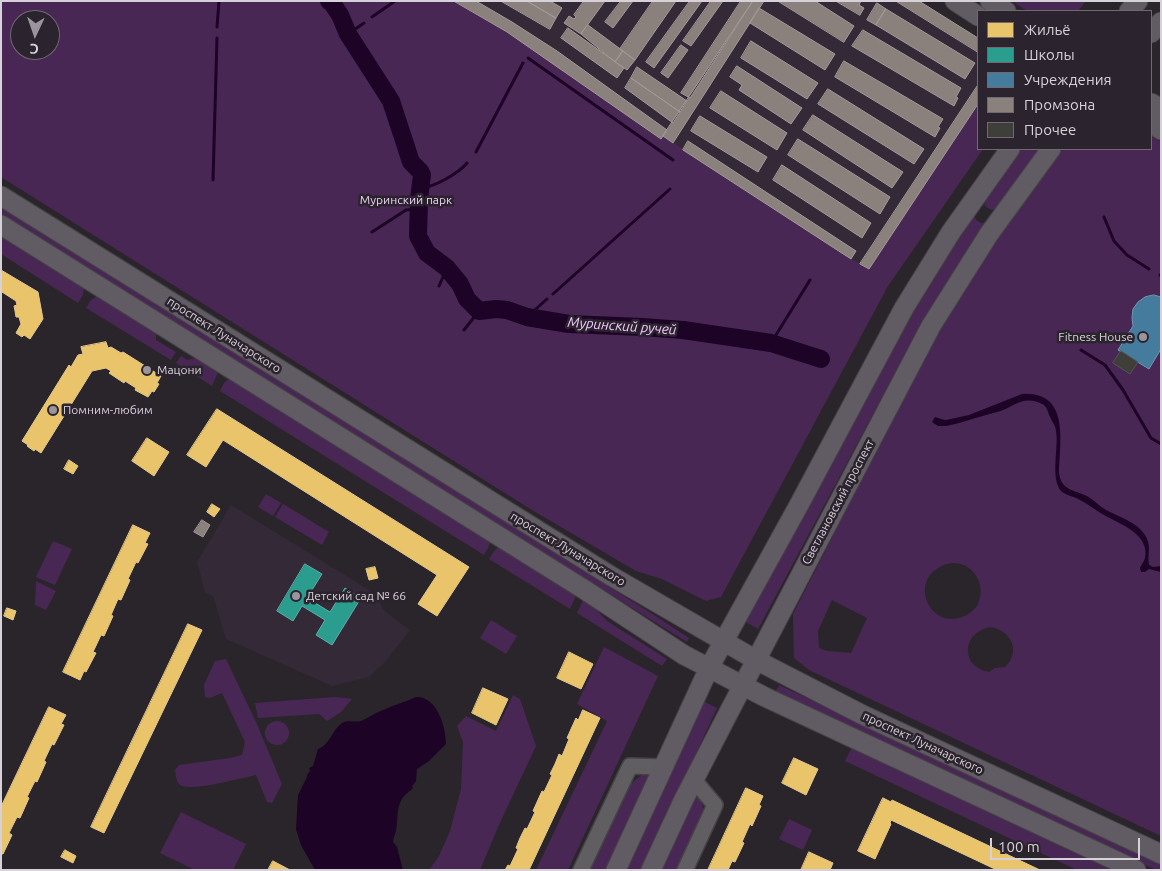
<!DOCTYPE html>
<meta charset="utf-8">
<style>
body{margin:0}
#map{position:relative;width:1162px;height:871px;overflow:hidden;background:#2a252b;font-family:Ubuntu,sans-serif}
canvas{display:block}
.frame{position:absolute;inset:0;border:2px solid #d7d2d9;pointer-events:none}
.legend{position:absolute;left:977px;top:10px;width:175px;height:140px;box-sizing:border-box;background:#2b232d;border:1px solid #706972;margin:0;padding:6px 9px;list-style:none;font-size:15px;color:#d7d2d9}
.legend li{display:flex;align-items:center;gap:10px;height:25px}
.legend b{width:25px;border:1px solid #706972}
.north{position:absolute;left:10px;top:10px;width:50px;height:50px;box-sizing:border-box;background:#2b232d;border:1px solid #706972;border-radius:50%;rotate:183deg;font-size:14px;font-weight:700;line-height:20px;text-align:center;color:#d7d2d9}
.north::after{content:'';display:block;margin:auto;width:18px;height:22px;background:#9a959c;clip-path:polygon(50% 0,100% 100%,50% 72%,0 100%)}
.scale{position:absolute;left:990px;top:838px;width:150px;height:22px;box-sizing:border-box;border:2px solid #d7d2d9;border-top:0;padding-left:6px;font-size:15px;line-height:18px;white-space:nowrap;color:#d7d2d9;-webkit-text-stroke:4px #2b232d;paint-order:stroke}
</style>
<div id="map">
<canvas width="1162" height="871"></canvas>
<div class="frame"></div>
<ul class="legend">
<li><b style="height:14px;background:#e9c46a"></b>Жильё</li>
<li><b style="height:14px;background:#2a9d8f"></b>Школы</li>
<li><b style="height:14px;background:#457b9d"></b>Учреждения</li>
<li><b style="height:14px;background:#8a817c"></b>Промзона</li>
<li><b style="height:14px;background:#3e3f38"></b>Прочее</li>
</ul>
<div class="north">С</div>
<div class="scale">100 m</div>
</div>
<script>
const context = document.querySelector('canvas').getContext('2d');
context.lineJoin = 'round';
function fillPath(path, color) {
  context.fillStyle = color;
  context.fill(path, 'evenodd');
}
function trace(path, color, width, dash) {
  context.strokeStyle = color;
  context.lineWidth = width;
  context.lineCap = dash ? 'butt' : 'round';
  context.setLineDash(dash || []);
  context.stroke(path);
}
function write(font, color, halo, rows, align = 'center') {
  context.font = font + ' Ubuntu,sans-serif';
  context.lineWidth = 5;
  context.setLineDash([]);
  context.textBaseline = 'middle';
  context.strokeStyle = halo;
  context.fillStyle = color;
  for (const [text, x, y, turn = 0] of rows) {
    context.save();
    context.translate(x, y);
    context.rotate((+turn || 0) * Math.PI / 180);
    context.textAlign = isNaN(turn) ? turn : align;
    if (halo) context.strokeText(text, 0, 0);
    context.fillText(text, 0, 0);
    context.restore();
  }
}
const built = new Path2D(`
 M 454,1 L 919,1 L 978,38 L 978,104 L 869,269 L 851,259 L 663,137 L 661,139 L 507,32 Z
 M 231,505 L 379,596 L 382,608 L 392,617 L 410,630 L 385,662 L 369,677 L 332,686 L 226,639 L 213,596 L 205,592 L 197,562 Z`);
const green = new Path2D(`
 M 1,1 L 454,1 L 507,32 L 661,138 L 663,136 L 825,242 L 835,244 L 853,260 L 869,269 L 978,104 L 978,149 L 983,149 L 888,286 L 721,597 L 706,601 L 662,579 L 636,571 L 532,510 L 1,177 ZM 20,20 L 50,20 L 50,50 L 20,50 Z
 M 1012,1 L 1086,1 L 1078,11 L 1027,11 Z
 M 1151,136 L 1161,142 L 1161,836 L 809,670 L 794,658 L 793,614 L 828,546 L 832,538 L 836,524 L 938,333 L 979,264 L 1052,163 L 1063,149 L 1151,149 ZM 951,563 C 958,563 964,564 969,568 C 981,577 984,593 977,606 C 973,611 968,615 962,617 C 927,630 905,573 951,563 ZM 832,600 L 867,618 L 851,653 L 827,651 L 819,648 L 818,631 ZM 991,627 C 1012,631 1021,652 1005,667 L 995,668 L 989,672 C 959,667 962,631 991,627 Z
 M 1021,149 L 1042,149 L 997,209 L 991,210 L 985,206 L 984,199 Z
 M 1,207 L 654,615 L 689,638 L 687,642 L 1,215 Z
 M 974,214 L 976,220 L 981,223 L 987,223 L 946,285 L 916,334 L 758,629 L 744,621 L 902,328 L 933,277 Z
 M 1,236 L 84,287 L 83,295 L 78,303 L 1,254 Z
 M 97,296 L 156,332 L 156,340 L 176,352 L 171,360 L 86,308 L 90,301 Z
 M 181,356 L 187,360 L 196,358 L 218,372 L 212,386 L 176,363 Z
 M 229,379 L 490,542 L 488,548 L 484,555 L 220,391 L 224,383 Z
 M 266,494 L 281,503 L 273,516 L 258,507 Z
 M 283,504 L 329,532 L 322,545 L 275,517 Z
 M 53,541 L 72,549 L 55,585 L 36,577 Z
 M 499,547 L 576,596 L 570,609 L 489,559 L 494,551 Z
 M 36,581 L 56,591 L 46,610 L 35,605 Z
 M 583,600 L 594,607 L 607,621 L 667,659 L 662,666 L 577,613 Z
 M 491,620 L 517,636 L 506,654 L 480,638 Z
 M 604,647 L 658,676 L 568,870 L 536,870 L 607,721 L 577,704 Z
 M 226,659 L 256,722 L 282,784 L 272,803 L 267,802 L 256,775 C 241,778 192,792 180,785 C 176,782 176,775 175,770 L 179,765 L 230,758 L 242,755 L 245,742 L 222,693 L 210,698 L 205,697 L 204,685 L 215,661 Z
 M 779,685 L 1161,865 L 1161,870 L 1156,870 L 776,691 Z
 M 513,695 L 520,699 L 536,746 L 498,827 L 480,870 L 429,870 L 439,856 L 450,831 L 461,789 L 463,742 L 457,726 L 466,716 L 496,731 Z
 M 335,697 L 352,699 L 341,712 L 327,721 L 319,714 L 258,718 L 255,703 Z
 M 703,701 L 717,708 L 642,870 L 625,870 Z
 M265 733a12 12 0 1 1 24 0a12 12 0 1 1-24 0Z
 M 852,747 L 1112,870 L 1077,870 L 845,761 Z
 M 644,773 L 650,773 L 650,777 L 606,870 L 587,870 L 626,789 L 634,781 Z
 M 695,798 L 698,798 C 704,803 703,812 703,819 L 679,870 L 660,870 Z
 M 181,812 L 246,844 L 233,870 L 195,870 L 160,853 Z
 M 789,819 L 812,830 L 803,850 L 779,839 Z`);
const water = new Path2D(`
 M 1022,394 C 1070,391 1060,441 1059,473 C 1061,490 1074,490 1087,496 C 1094,500 1099,506 1106,510 C 1119,517 1137,522 1145,535 C 1152,546 1147,554 1149,565 L 1153,567 L 1161,566 L 1161,572 L 1149,569 L 1145,572 L 1141,572 L 1140,568 C 1141,565 1144,562 1145,558 C 1150,534 1120,524 1104,515 C 1095,510 1087,503 1078,499 C 1073,496 1065,495 1061,491 C 1050,478 1059,447 1056,431 C 1056,426 1052,422 1050,417 C 1047,411 1048,406 1040,403 C 1022,395 1013,408 997,412 C 991,414 985,415 979,417 C 968,420 957,424 946,426 L 938,426 L 932,422 L 935,417 L 941,419 L 946,420 L 969,415 Z
 M 416,697 C 437,696 446,727 446,744 L 429,761 L 417,769 L 416,781 L 412,786 L 413,788 C 410,791 404,795 402,799 C 396,808 398,821 396,831 C 395,835 393,838 393,842 L 397,847 L 403,870 L 315,870 L 301,845 L 296,829 L 298,795 L 307,777 L 307,775 L 310,771 L 309,768 L 313,766 L 318,749 C 330,745 332,730 342,723 C 348,719 354,723 361,721 C 368,718 375,713 383,710 C 394,705 405,702 416,697 Z`);
const homes = new Path2D(`
 M 1,270 L 38,292 L 43,319 L 30,339 L 24,335 L 22,337 L 16,333 L 21,324 L 19,317 L 16,317 L 15,311 L 14,306 L 17,305 L 16,301 L 2,292 L 1,294 Z
 M 106,342 L 108,348 L 111,347 L 121,353 L 123,352 L 161,376 L 157,383 L 159,384 L 154,392 L 152,391 L 148,397 L 135,390 L 136,388 L 125,381 L 124,383 L 109,373 L 111,371 L 106,368 L 92,371 L 41,453 L 35,449 L 34,451 L 27,446 L 28,445 L 22,441 L 69,365 L 71,367 L 78,355 L 83,354 L 81,347 Z
 M 217,409 L 469,567 L 437,616 L 418,604 L 437,575 L 223,440 L 206,467 L 187,455 Z
 M 147,438 L 169,452 L 154,476 L 132,461 Z
 M 69,460 L 78,466 L 73,474 L 64,469 Z
 M 212,504 L 220,509 L 214,517 L 207,512 Z
 M 133,525 L 150,533 L 145,543 L 148,544 L 138,563 L 136,562 L 128,579 L 130,580 L 121,600 L 118,599 L 111,615 L 113,616 L 104,636 L 101,635 L 93,652 L 96,653 L 86,672 L 84,671 L 80,680 L 63,672 Z
 M 375,567 L 378,578 L 369,580 L 366,569 Z
 M 7,608 L 16,611 L 13,620 L 4,616 Z
 M 188,624 L 202,630 L 104,833 L 91,827 Z
 M 569,652 L 593,664 L 581,689 L 557,678 Z
 M 483,688 L 508,699 L 496,725 L 472,713 Z
 M 49,707 L 66,715 L 61,724 L 64,725 L 54,745 L 52,744 L 44,761 L 46,762 L 37,782 L 35,781 L 27,797 L 29,798 L 20,818 L 17,817 L 9,833 L 12,835 L 3,854 L 1,854 L 1,807 Z
 M 583,710 L 600,718 L 529,870 L 505,870 L 508,865 L 510,866 L 518,849 L 516,848 L 520,838 L 525,828 L 527,829 L 535,812 L 533,811 L 542,791 L 544,792 L 552,775 L 550,774 L 555,764 L 559,754 L 562,756 L 569,739 L 567,738 L 576,718 L 578,720 Z
 M 794,758 L 818,769 L 806,795 L 782,783 Z
 M 746,788 L 763,796 L 759,805 L 761,806 L 752,826 L 750,824 L 742,842 L 744,843 L 735,862 L 732,861 L 728,870 L 708,870 Z
 M 883,798 L 891,802 L 892,800 L 1040,870 L 997,870 L 891,820 L 890,823 L 891,824 L 875,859 L 858,851 Z
 M 65,850 L 76,856 L 73,863 L 61,857 Z
 M 809,852 L 833,863 L 830,870 L 801,870 Z
 M 273,861 L 290,870 L 268,870 Z`);
const schools = new Path2D(`
 M 305,564 L 322,574 L 307,598 L 330,612 L 345,588 L 361,598 L 332,645 L 316,635 L 325,620 L 302,606 L 293,621 L 277,611 Z`);
const public = new Path2D(`
 M 1154,295 L 1161,297 L 1161,349 L 1149,369 L 1118,350 L 1133,326 L 1132,318 L 1133,309 L 1138,302 L 1145,297 Z`);
const industry = new Path2D(`
 M 454,1 L 476,1 L 512,22 L 557,51 L 667,130 L 661,139 L 507,32 Z
 M 501,1 L 527,1 L 556,18 L 550,29 Z
 M 527,1 L 550,1 L 562,8 L 556,18 Z
 M 584,1 L 605,1 L 581,34 L 564,23 L 569,16 L 574,19 L 576,17 L 574,15 Z
 M 621,1 L 633,1 L 613,28 L 605,22 Z
 M 653,1 L 676,1 L 635,60 L 620,49 Z
 M 690,1 L 702,1 L 654,68 L 646,62 Z
 M 711,1 L 723,1 L 691,46 L 683,41 Z
 M 741,1 L 753,1 L 690,98 L 681,93 Z
 M 753,1 L 764,1 L 673,143 L 663,136 Z
 M 778,1 L 815,1 L 854,26 L 844,42 Z
 M 836,1 L 861,1 L 859,5 L 864,8 L 860,15 Z
 M 896,1 L 919,1 L 978,38 L 978,52 Z
 M 877,3 L 886,9 L 876,25 L 867,20 Z
 M 759,8 L 835,54 L 825,70 L 750,23 Z
 M 886,9 L 975,63 L 965,79 L 876,25 Z
 M 588,25 L 623,51 L 615,62 L 581,34 Z
 M 568,28 L 624,68 L 617,78 L 561,38 Z
 M 863,30 L 961,88 L 956,97 L 958,98 L 954,106 L 852,46 Z
 M 751,41 L 818,83 L 807,99 L 741,58 Z
 M 681,45 L 688,50 L 668,78 L 661,73 Z
 M 623,51 L 635,60 L 627,70 L 615,62 Z
 M 844,61 L 943,119 L 938,127 L 940,128 L 935,137 L 835,77 Z
 M 737,66 L 802,108 L 791,124 L 739,90 L 742,85 L 730,77 Z
 M 637,67 L 687,101 L 680,112 L 631,78 Z
 M 631,78 L 680,112 L 673,123 L 625,88 Z
 M 978,85 L 978,104 L 869,269 L 860,264 Z
 M 828,89 L 924,149 L 914,164 L 818,104 Z
 M 721,91 L 787,133 L 777,150 L 710,108 Z
 M 813,115 L 903,172 L 892,188 L 803,130 Z
 M 700,116 L 767,157 L 758,172 L 691,131 Z
 M 798,139 L 890,197 L 880,214 L 788,155 Z
 M 688,141 L 856,251 L 851,259 L 683,150 Z
 M 782,165 L 871,223 L 862,238 L 773,180 Z
 M 202,520 L 210,525 L 203,537 L 194,532 Z`);
const stream = new Path2D(`
 M 372,17 L 395,1
 M 217,27 L 219,1
 M 348,34 L 364,23
 M 528,58 L 673,160
 M 476,152 L 523,63
 M 213,180 L 217,38
 M 420,188 C 433,188 459,173 467,163
 M 1104,217 L 1114,241 L 1127,255 L 1149,269
 M 372,232 L 406,210 L 418,209
 M 1160,275 L 1161,275
 M 439,286 L 447,268
 M 553,294 L 670,189
 M 527,317 L 547,299
 M 464,330 L 479,311
 M 771,343 L 810,280
 M 1081,350 L 1105,365 L 1123,390 L 1151,438 L 1161,444`);
const river = new Path2D(`
 M 329,1 L 332,3 L 340,15 L 348,34 L 391,101 L 411,162 L 420,171 L 422,175 L 419,199 L 418,236 L 427,253 L 447,268 L 460,284 L 467,299 L 479,311 L 496,309 L 507,310 L 527,317 L 569,324 L 642,327 L 683,330 L 771,343 L 821,359`);
const building = new Path2D(`
 M 1121,351 L 1138,362 L 1130,374 L 1113,363 Z`);
const minor = new Path2D(`
 M 581,870 L 630,766 L 664,767
 M 685,870 L 715,805 L 694,780`);
const major = new Path2D(`
 M 955,1 L 978,16
 M 990,1 L 1006,11
 M 1129,11 L 1138,1
 M 1151,33 L 1161,22
 M 1151,103 L 1161,109
 M 1151,123 L 1161,130
 M 1,196 L 611,576 L 756,660 L 863,715 L 1161,854
 M 1,225 L 585,590 L 684,655 L 765,697 L 1136,870
 M 616,870 L 709,668 L 800,503 L 904,308 L 951,232 L 1010,149
 M 651,870 L 684,799 L 730,710 L 931,326 L 989,234 L 1051,149`);
const markers = [
 [1143,337,5,"#9a959c"],
 [147,370,5,"#9a959c"],
 [53,410,5,"#9a959c"],
 [296,596,5,"#9a959c"]
];
const parkNames = [
 ["Муринский парк",406,200]
];
const streetNames = [
 ["проспект Луначарского",224,335,32],
 ["Светлановский проспект",838,502,-62],
 ["проспект Луначарского",568,549,31],
 ["проспект Луначарского",923,743,25]
];
const poiNames = [
 ["Fitness House",1133,337,"right"],
 ["Мацони",157,370],
 ["Помним-любим",63,410],
 ["Детский сад № 66",306,596]
];
const waterNames = [
 ["Муринский ручей",622,326,4]
];
fillPath(built, '#342937');
fillPath(green, '#492754');
fillPath(water, '#1d0326');
fillPath(homes, '#e9c46a');
trace(homes, '#e4c88b', 1);
fillPath(schools, '#2a9d8f');
trace(schools, '#5eada5', 1);
fillPath(public, '#457b9d');
trace(public, '#7195af', 1);
fillPath(industry, '#8a817c');
trace(industry, '#a19998', 1);
trace(stream, '#1d0326', 3);
trace(river, '#1d0326', 18);
fillPath(building, '#3e3f38');
trace(building, '#555455', 1);
trace(minor, '#454246', 18);
trace(major, '#454246', 21);
trace(minor, '#615e62', 15);
trace(major, '#615b64', 19);
for (const [x, y, r, color] of markers) {
  const dot = new Path2D();
  dot.arc(x, y, r, 0, 2 * Math.PI);
  context.fillStyle = color;
  context.fill(dot);
  trace(dot, '#2b232d', 2);
}
write('12px', '#ebd0f4', '#2b232d', parkNames);
write('12px', '#d7d2d9', '#2b232d', streetNames);
write('12px', '#d7d2d9', '#2b232d', poiNames, 'left');
write('italic 14px', '#f0c7fd', '#2b232d', waterNames);
</script>
